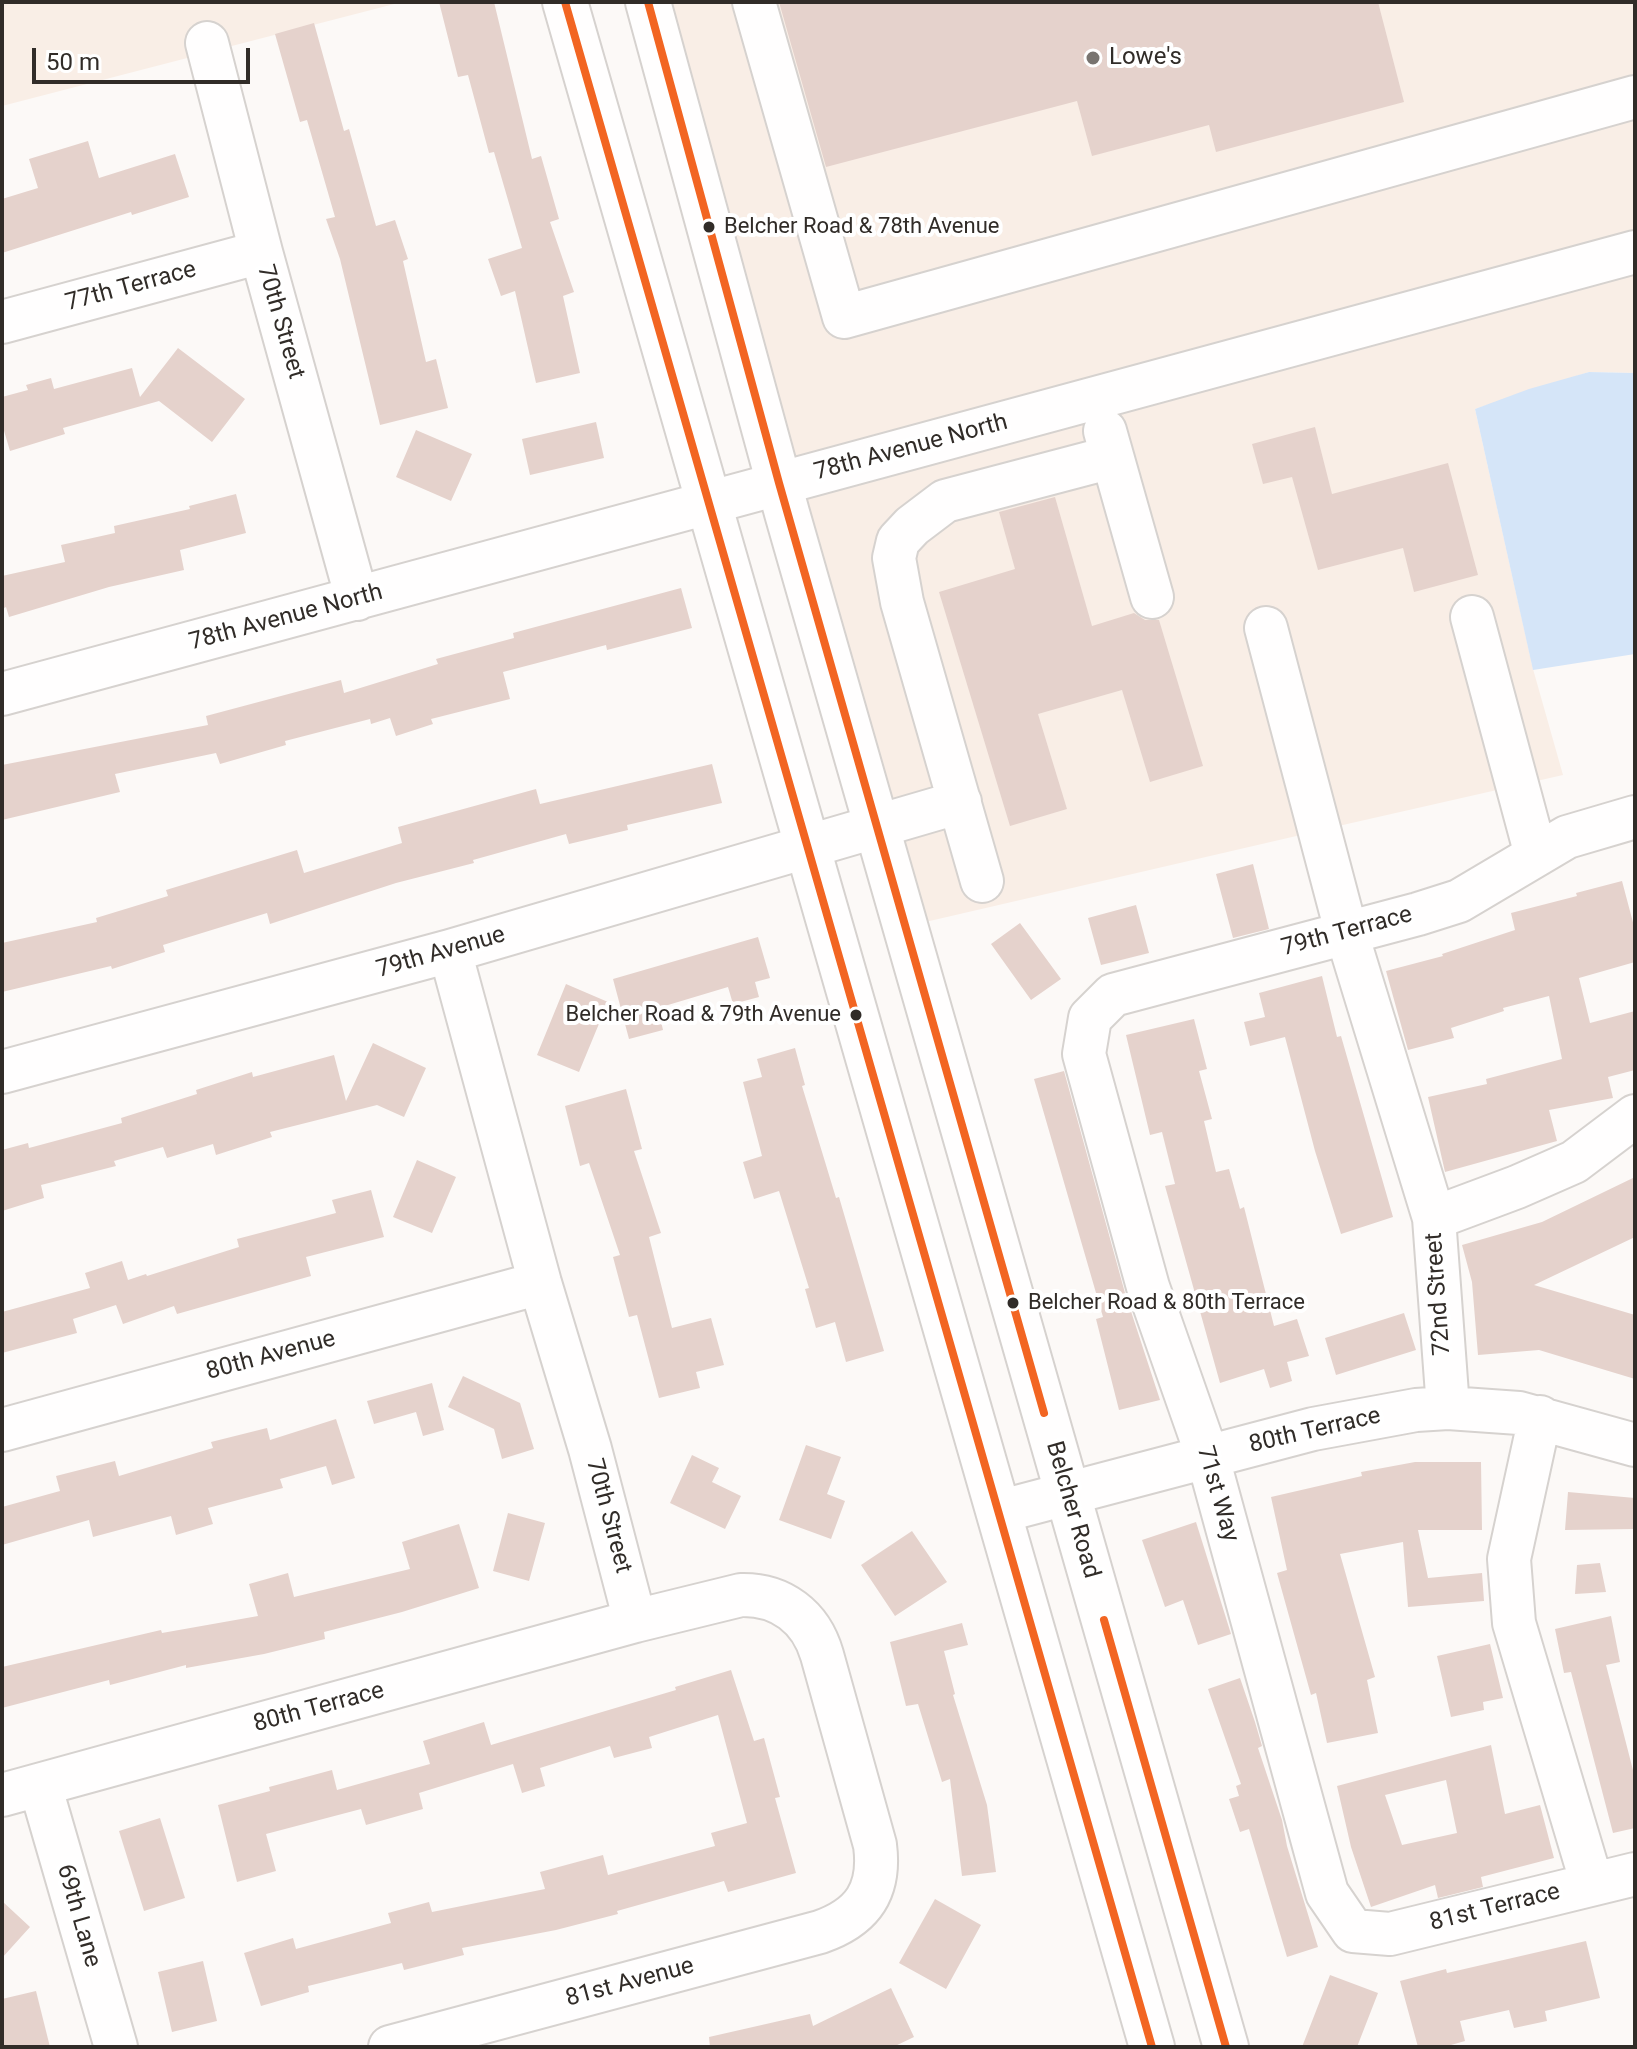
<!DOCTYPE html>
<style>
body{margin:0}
#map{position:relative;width:1637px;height:2049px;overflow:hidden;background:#fcf9f7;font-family:Roboto,sans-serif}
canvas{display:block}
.frame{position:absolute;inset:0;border:4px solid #312c28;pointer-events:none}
.scale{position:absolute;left:32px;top:48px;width:218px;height:36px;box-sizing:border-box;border:4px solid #312c28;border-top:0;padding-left:10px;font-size:24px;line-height:28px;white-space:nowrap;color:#312c28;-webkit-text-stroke:6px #fff;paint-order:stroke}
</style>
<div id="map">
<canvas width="1637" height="2049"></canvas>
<div class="frame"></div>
<div class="scale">50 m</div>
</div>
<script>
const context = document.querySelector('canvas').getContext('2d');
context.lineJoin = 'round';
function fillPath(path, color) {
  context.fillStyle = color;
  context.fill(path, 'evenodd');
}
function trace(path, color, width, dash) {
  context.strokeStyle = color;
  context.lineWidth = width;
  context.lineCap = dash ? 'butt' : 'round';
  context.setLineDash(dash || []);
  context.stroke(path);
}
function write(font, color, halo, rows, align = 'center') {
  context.font = font + ' Roboto,sans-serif';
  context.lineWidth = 8;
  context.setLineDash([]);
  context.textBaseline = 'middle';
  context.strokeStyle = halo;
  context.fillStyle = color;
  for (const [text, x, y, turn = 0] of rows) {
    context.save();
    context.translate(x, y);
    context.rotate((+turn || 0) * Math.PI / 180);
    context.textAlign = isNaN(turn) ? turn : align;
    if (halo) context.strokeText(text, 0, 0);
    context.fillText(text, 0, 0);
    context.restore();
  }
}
const built = new Path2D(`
 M 2,2 L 402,2 L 224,48 L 218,24 L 189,30 L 195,56 L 2,106 Z
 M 664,2 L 1635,2 L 1635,235 L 789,463 Z
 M 1635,270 L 1635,373 L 1589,372 L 1475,409 L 1533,669 L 1563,775 L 1334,827 L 1276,608 L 1248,616 L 1305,834 L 921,923 L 798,495 Z`);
const water = new Path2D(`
 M 1589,372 L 1635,373 L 1635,654 L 1533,670 L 1475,409 L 1529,389 Z`);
const building = new Path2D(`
 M 439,2 L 494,2 L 532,159 L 541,156 L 559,219 L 550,222 L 574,292 L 563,296 L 580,373 L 536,383 L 515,291 L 501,296 L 488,259 L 522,248 L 494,152 L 489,153 L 468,75 L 458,77 Z
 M 779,2 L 1378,2 L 1404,102 L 1216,152 L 1209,125 L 1092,156 L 1077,101 L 826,167 Z
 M 314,23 L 344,131 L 349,129 L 376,226 L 395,220 L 408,259 L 403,261 L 426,362 L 436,359 L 448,408 L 380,425 L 340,259 L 326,219 L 335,217 L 307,120 L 300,122 L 275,34 Z
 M 88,141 L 99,178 L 175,154 L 189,197 L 132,215 L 131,212 L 2,253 L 2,199 L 38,188 L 29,159 Z
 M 178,348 L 245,399 L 212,442 L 159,401 L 63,428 L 65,434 L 10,451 L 2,424 L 2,397 L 28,390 L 26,385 L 51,378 L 54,389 L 132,368 L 140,397 Z
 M 596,422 L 604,458 L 530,475 L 522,439 Z
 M 1315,427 L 1332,494 L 1448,463 L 1478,575 L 1414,592 L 1403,548 L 1318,570 L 1292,477 L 1263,484 L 1252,444 Z
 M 416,430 L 472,454 L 451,501 L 396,477 Z
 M 236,494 L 246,533 L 180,550 L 184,570 L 109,587 L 9,617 L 6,607 L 2,609 L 2,576 L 65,562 L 61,545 L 115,533 L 114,526 L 190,509 L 189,506 Z
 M 1055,497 L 1092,626 L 1134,613 L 1145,620 L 1159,620 L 1203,766 L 1150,782 L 1122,690 L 1038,714 L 1067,809 L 1010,826 L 939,592 L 1015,569 L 999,512 Z
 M 681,588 L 692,628 L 607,650 L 606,645 L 503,672 L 510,699 L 431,719 L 433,724 L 396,736 L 390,718 L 371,724 L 370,719 L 285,741 L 286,745 L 220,764 L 216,753 L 115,774 L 120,792 L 2,820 L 2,765 L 208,725 L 206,716 L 341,680 L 344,693 L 438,664 L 436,659 L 514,638 L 513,633 Z
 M 712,764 L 722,803 L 627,825 L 628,830 L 569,844 L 566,834 L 473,860 L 474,863 L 396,883 L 270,924 L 267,913 L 163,945 L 165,952 L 112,969 L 111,966 L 2,992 L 2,943 L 97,922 L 96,918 L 168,896 L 166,890 L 297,850 L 304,873 L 402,843 L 398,827 L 536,789 L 540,804 Z
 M 1253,864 L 1269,929 L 1233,938 L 1216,874 Z
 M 1622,881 L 1635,930 L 1635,962 L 1579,978 L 1590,1023 L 1635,1011 L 1635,1070 L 1608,1077 L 1613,1098 L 1549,1110 L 1557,1141 L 1445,1172 L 1428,1097 L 1487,1084 L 1486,1079 L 1562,1059 L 1549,996 L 1503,1008 L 1504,1011 L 1451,1028 L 1454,1038 L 1408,1050 L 1386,971 L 1443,956 L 1442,954 L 1515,930 L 1511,913 L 1577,896 L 1576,893 Z
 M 1136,905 L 1149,953 L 1101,965 L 1088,918 Z
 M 1020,923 L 1061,979 L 1031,1000 L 991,944 Z
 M 758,937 L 770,978 L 755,982 L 759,997 L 733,1004 L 728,987 L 658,1008 L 663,1030 L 629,1039 L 613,979 Z
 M 1322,976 L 1337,1037 L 1341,1036 L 1393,1217 L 1341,1234 L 1315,1151 L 1285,1037 L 1250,1046 L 1244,1022 L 1265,1017 L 1259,993 Z
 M 566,984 L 608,1002 L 579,1072 L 537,1055 Z
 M 1194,1019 L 1207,1069 L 1199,1071 L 1212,1119 L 1204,1121 L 1216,1172 L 1229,1169 L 1240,1209 L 1244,1207 L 1274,1326 L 1297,1319 L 1309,1356 L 1287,1362 L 1292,1381 L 1270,1388 L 1264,1369 L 1220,1383 L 1165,1186 L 1175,1184 L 1162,1132 L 1150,1135 L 1126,1035 Z
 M 373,1043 L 426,1068 L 404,1117 L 377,1105 L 270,1132 L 272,1137 L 216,1155 L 213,1144 L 167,1158 L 163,1147 L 114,1161 L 116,1166 L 41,1185 L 44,1198 L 2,1211 L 2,1150 L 28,1143 L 29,1148 L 122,1123 L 121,1118 L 197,1094 L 196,1090 L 252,1072 L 253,1077 L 334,1055 L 346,1101 Z
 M 795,1048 L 805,1085 L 802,1086 L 836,1198 L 839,1197 L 884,1351 L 846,1362 L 835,1322 L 816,1328 L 805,1289 L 809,1288 L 779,1191 L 754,1199 L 743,1162 L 762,1156 L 743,1082 L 762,1077 L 757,1059 Z
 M 1064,1071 L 1125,1293 L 1160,1400 L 1119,1410 L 1096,1319 L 1103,1317 L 1034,1079 Z
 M 626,1089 L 642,1149 L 634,1151 L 661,1233 L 649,1237 L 672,1328 L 711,1318 L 724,1365 L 696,1372 L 700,1388 L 659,1398 L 637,1315 L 629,1317 L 613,1257 L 620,1255 L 589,1163 L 580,1166 L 565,1106 Z
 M 417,1160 L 456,1177 L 432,1233 L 393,1217 Z
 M 1635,1177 L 1635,1237 L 1534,1285 L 1635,1315 L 1635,1379 L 1539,1350 L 1478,1355 L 1472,1282 L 1462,1245 L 1542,1222 Z
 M 371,1190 L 384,1237 L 306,1257 L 311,1276 L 177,1314 L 174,1306 L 123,1324 L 116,1305 L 73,1319 L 77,1333 L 2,1353 L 2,1312 L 90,1288 L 85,1273 L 122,1261 L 128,1280 L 146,1274 L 147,1276 L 239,1247 L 237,1239 L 336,1213 L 332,1200 Z
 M 1404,1313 L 1416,1350 L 1336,1375 L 1325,1338 Z
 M 463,1376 L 520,1403 L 534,1449 L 502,1459 L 494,1429 L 448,1407 Z
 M 432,1383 L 444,1430 L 423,1436 L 416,1412 L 374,1424 L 367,1401 Z
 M 336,1419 L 355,1478 L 332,1485 L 326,1466 L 280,1479 L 283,1488 L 208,1508 L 213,1524 L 176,1535 L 171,1516 L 93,1537 L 89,1520 L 2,1545 L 2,1507 L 60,1491 L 56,1476 L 115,1461 L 119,1476 L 213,1448 L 211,1442 L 267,1428 L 270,1440 Z
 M 806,1445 L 841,1457 L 827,1494 L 845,1501 L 831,1539 L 779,1520 Z
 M 692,1455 L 719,1468 L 712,1482 L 741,1496 L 725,1529 L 670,1503 Z
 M 1415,1462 L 1481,1462 L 1482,1530 L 1418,1530 L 1428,1578 L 1482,1573 L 1484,1601 L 1408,1607 L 1403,1542 L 1340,1554 L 1375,1677 L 1367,1680 L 1378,1733 L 1327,1743 L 1316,1693 L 1311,1695 L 1277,1573 L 1287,1570 L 1271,1497 L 1362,1476 L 1361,1472 Z
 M 1568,1492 L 1635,1498 L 1635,1529 L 1565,1530 Z
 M 508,1513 L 545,1523 L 529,1581 L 493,1571 Z
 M 1196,1522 L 1231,1634 L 1198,1645 L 1183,1600 L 1165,1607 L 1142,1540 Z
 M 459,1524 L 479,1588 L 402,1612 L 324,1632 L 325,1639 L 264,1654 L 186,1668 L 186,1665 L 110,1685 L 109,1680 L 2,1708 L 2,1667 L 161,1630 L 162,1633 L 258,1616 L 249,1584 L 288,1573 L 294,1597 L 410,1569 L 402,1542 Z
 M 912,1531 L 947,1582 L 895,1616 L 861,1565 Z
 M 1600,1563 L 1606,1592 L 1575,1594 L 1577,1565 Z
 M 1611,1616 L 1620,1662 L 1606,1665 L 1635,1778 L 1635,1828 L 1613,1833 L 1571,1672 L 1564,1673 L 1555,1629 Z
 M 962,1623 L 968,1645 L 944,1651 L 955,1694 L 953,1695 L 987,1805 L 996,1872 L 962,1876 L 950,1779 L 942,1782 L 918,1704 L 906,1706 L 890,1642 Z
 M 1490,1644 L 1503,1698 L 1483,1702 L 1484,1710 L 1451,1717 L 1437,1656 Z
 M 731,1670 L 754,1741 L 764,1738 L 780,1797 L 775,1798 L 796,1873 L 728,1892 L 724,1881 L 617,1911 L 618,1914 L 556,1930 L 462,1948 L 464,1955 L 404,1970 L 402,1963 L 308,1986 L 309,1992 L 261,2006 L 244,1953 L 293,1938 L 296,1949 L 391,1923 L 388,1913 L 429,1902 L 432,1912 L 545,1889 L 540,1872 L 603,1855 L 608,1875 L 715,1846 L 711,1833 L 747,1823 L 718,1715 L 649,1737 L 652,1748 L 614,1758 L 610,1746 L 540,1768 L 545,1786 L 522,1793 L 513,1764 L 419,1793 L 423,1809 L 366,1825 L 361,1809 L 266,1834 L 276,1871 L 237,1882 L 218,1805 L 270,1791 L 269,1787 L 332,1770 L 337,1790 L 430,1764 L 423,1741 L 484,1722 L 491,1745 L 676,1690 L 675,1687 Z
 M 1240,1678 L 1255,1722 L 1262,1746 L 1258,1748 L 1282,1820 L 1287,1846 L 1318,1947 L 1287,1957 L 1249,1829 L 1240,1832 L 1229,1799 L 1239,1796 L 1236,1786 L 1241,1784 L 1208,1689 Z
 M 1491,1745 L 1505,1814 L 1540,1805 L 1554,1858 L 1481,1877 L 1483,1887 L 1438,1898 L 1435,1885 L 1371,1907 L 1351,1847 L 1337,1786 ZM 1446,1780 L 1457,1833 L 1402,1845 L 1385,1795 Z
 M 160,1818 L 185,1898 L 144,1911 L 119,1831 Z
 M 935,1899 L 981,1925 L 946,1989 L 899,1963 Z
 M 2,1901 L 30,1927 L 2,1958 Z
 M 1586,1941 L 1600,1998 L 1545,2011 L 1547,2021 L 1514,2028 L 1509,2010 L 1460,2021 L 1465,2041 L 1444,2047 L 1418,2047 L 1400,1981 L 1446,1969 L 1447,1973 Z
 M 203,1961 L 217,2021 L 172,2032 L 158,1972 Z
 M 1330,1975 L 1378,1993 L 1357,2047 L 1302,2047 Z
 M 891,1988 L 914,2037 L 893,2047 L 710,2047 L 709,2037 L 810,2014 L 813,2026 Z
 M 36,1991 L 50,2047 L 2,2047 L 2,1999 Z`);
const minor = new Path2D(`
 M 754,2 L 844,317 L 1635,97
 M 207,43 L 261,252 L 357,599
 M 2,322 L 261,252
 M 1105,431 L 1152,597
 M 1472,617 L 1536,855
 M 1266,628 L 1346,931 L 1434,1218 L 1448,1408
 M 2,694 L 1635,252
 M 1635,817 L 1567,837 L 1459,901 L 1418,914 L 1113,995 L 1090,1018 L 1084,1054 L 1148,1287 L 1208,1458 L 1327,1893 L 1353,1931 L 1390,1934 L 1635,1874
 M 982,881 L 902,602 L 894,558 L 898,541 L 912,526 L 945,501 L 1112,457
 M 2,1072 L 450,951 L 960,802
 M 1434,1218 L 1517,1187 L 1574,1162 L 1635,1116
 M 1540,1417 L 1509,1559 L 1514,1623 L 1592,1884
 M 2,1430 L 540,1283
 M 998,1512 L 1313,1429 L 1416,1410 L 1448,1408 L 1519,1413 L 1635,1445
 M 40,1785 L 116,2047
 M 2,1795 L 635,1621
 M 390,2047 L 820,1932 C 863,1917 881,1891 875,1845 L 822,1655 C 811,1617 781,1594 741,1595 L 635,1621 L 590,1449 L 540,1283 L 450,951`);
const major = new Path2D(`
 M 565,2 L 1152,2047
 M 648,2 L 787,513 L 1226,2047`);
const bus1 = new Path2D(`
 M 565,2 L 1152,2047
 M 648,2 L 779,483 L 1044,1413
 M 1104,1620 L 1226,2047`);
const markers = [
 [1093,58,8,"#787470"],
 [709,227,7,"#312c28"],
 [856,1015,7,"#312c28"],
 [1013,1303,7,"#312c28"]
];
const busNames = [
 ["Belcher Road & 78th Avenue",724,227],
 ["Belcher Road & 79th Avenue",841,1015,"right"],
 ["Belcher Road & 80th Terrace",1028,1303]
];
const poiNames = [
 ["Lowe's",1109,58]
];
const streetNames = [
 ["77th Terrace",131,287,-15],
 ["70th Street",280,322,74],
 ["78th Avenue North",911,448,-15],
 ["78th Avenue North",286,618,-15],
 ["79th Terrace",1347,932,-15],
 ["79th Avenue",441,953,-16],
 ["72nd Street",1439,1294,-94],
 ["80th Avenue",271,1356,-15],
 ["80th Terrace",1315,1431,-13],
 ["71st Way",1217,1494,74],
 ["Belcher Road",1072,1510,74],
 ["70th Street",608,1516,75],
 ["80th Terrace",319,1708,-15],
 ["81st Terrace",1495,1908,-14],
 ["69th Lane",78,1916,74],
 ["81st Avenue",630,1983,-15]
];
fillPath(built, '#f9eee6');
fillPath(water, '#d5e5f8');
fillPath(building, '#e5d2cc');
trace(minor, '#d6d2cf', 46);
trace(major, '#d6d2cf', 48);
trace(minor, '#fffefe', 42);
trace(major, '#fffefe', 44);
trace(bus1, '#f26522', 8);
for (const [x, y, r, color] of markers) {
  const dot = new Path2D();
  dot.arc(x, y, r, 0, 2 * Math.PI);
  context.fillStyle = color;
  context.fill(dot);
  trace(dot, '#fff', 3);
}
write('22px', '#312c28', '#fff', busNames, 'left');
write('24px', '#312c28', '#fff', poiNames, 'left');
write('24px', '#312c28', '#fff', streetNames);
</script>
